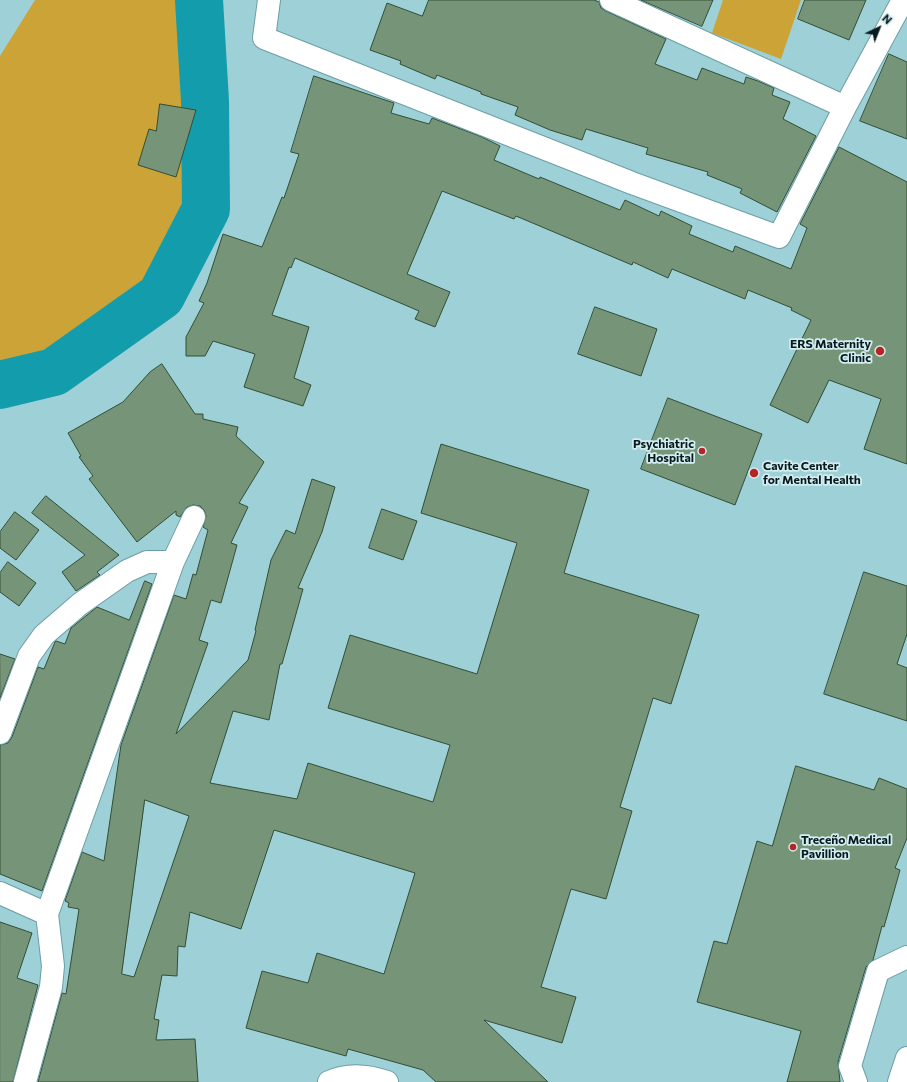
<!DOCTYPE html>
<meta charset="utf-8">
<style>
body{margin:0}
#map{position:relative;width:907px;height:1082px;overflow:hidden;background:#9dd0d7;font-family:Commissioner,sans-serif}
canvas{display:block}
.north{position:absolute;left:859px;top:8px;width:40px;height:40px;-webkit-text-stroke:3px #d3ecef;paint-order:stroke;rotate:43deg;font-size:11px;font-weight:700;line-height:16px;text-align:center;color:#071b1e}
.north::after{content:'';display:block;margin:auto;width:14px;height:18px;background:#071b1e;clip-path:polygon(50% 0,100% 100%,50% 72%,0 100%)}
</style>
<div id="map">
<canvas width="907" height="1082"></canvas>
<div class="north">N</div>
</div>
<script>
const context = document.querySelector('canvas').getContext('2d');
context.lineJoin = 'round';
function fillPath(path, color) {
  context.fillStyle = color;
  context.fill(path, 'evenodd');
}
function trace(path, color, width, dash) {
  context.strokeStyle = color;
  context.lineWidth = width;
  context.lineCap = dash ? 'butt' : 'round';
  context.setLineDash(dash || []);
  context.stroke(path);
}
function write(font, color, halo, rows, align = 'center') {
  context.font = font + ' Commissioner,sans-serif';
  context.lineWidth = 3.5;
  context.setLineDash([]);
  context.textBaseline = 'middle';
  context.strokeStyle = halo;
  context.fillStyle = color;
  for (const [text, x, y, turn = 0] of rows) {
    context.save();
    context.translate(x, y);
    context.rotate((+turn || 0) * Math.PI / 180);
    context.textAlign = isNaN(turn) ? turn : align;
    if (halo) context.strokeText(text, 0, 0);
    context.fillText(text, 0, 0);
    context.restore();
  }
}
const green = new Path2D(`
 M 35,0 L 210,0 L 217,50 L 202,44 L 206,209 L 161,296 L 54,372 L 0,385 L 0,56 Z
 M 723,0 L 801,0 L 781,59 L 712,33 Z`);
const river = new Path2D(`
 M 0,385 L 54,372 L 161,296 L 206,209 L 205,101 L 199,0`);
const building = new Path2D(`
 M 429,0 L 594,0 L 599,2 L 601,8 L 606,11 L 666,39 L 655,64 L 697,80 L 702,68 L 744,84 L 746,77 L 758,81 L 774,88 L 772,95 L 790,102 L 783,119 L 816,136 L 777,212 L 740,193 L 742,189 L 707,175 L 708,172 L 646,154 L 648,148 L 586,129 L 582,140 L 550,130 L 515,115 L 518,107 L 481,94 L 481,92 L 437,75 L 435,79 L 400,64 L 401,61 L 370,50 L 387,3 L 422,16 Z
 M 641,0 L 713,0 L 702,26 Z
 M 805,0 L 866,0 L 849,40 L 798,19 Z
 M 889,54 L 907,62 L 907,139 L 860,121 Z
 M 314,76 L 394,103 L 391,113 L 429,124 L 432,118 L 482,137 L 500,146 L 494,160 L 539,179 L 540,177 L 620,210 L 625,200 L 659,216 L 661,211 L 692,226 L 689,234 L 733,252 L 735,246 L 791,269 L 807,228 L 800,224 L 839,147 L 907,182 L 907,464 L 864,449 L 881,399 L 829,380 L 808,423 L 770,405 L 811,320 L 791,310 L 792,308 L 748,290 L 745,299 L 672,269 L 668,278 L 633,262 L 632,265 L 516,216 L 514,219 L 442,191 L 407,274 L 450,292 L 435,327 L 415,319 L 419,311 L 295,258 L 291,268 L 289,267 L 272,315 L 309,327 L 294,378 L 311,385 L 303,406 L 244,387 L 255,354 L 213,341 L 205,356 L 186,356 L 186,337 L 204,303 L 199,301 L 207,283 L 223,234 L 262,247 L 282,197 L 284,198 L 299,154 L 291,152 Z
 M 160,104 L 196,110 L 176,177 L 138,165 L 149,129 L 156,131 Z
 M 595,307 L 657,329 L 641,376 L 578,354 Z
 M 162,364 L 195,414 L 203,414 L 203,419 L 238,427 L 236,436 L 264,462 L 239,503 L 248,507 L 231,543 L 237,545 L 221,603 L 211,600 L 199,640 L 208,643 L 176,734 L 248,660 L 256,631 L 255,630 L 271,560 L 286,530 L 295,534 L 312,479 L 335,487 L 322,532 L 298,588 L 303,589 L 282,664 L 280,664 L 269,720 L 233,711 L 210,783 L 297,799 L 308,763 L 433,802 L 450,745 L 328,708 L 350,635 L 477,674 L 517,543 L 421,513 L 441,444 L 589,490 L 564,573 L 699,615 L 671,704 L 653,698 L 620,807 L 632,811 L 606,899 L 571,889 L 541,987 L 576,997 L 562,1043 L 484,1020 L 548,1082 L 436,1082 L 423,1070 L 348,1049 L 346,1056 L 246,1028 L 262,971 L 308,983 L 317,953 L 384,974 L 415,873 L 274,830 L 241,929 L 190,912 L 185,947 L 178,946 L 177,976 L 162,975 L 154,1019 L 159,1020 L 156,1040 L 195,1039 L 198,1082 L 38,1082 L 62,993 L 66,994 L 79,909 L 68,907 L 69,903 L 65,901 L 82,852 L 104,861 L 121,745 L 174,595 L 186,599 L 193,574 L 196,575 L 208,530 L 203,527 L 206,516 L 204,510 L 200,506 L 193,505 L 187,507 L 180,517 L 176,515 L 176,511 L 137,542 L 89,479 L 93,476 L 79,457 L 81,456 L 68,433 L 123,402 L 150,372 ZM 145,800 L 189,816 L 134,977 L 122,974 Z
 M 668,398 L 762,434 L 735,505 L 641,469 Z
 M 46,496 L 119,555 L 97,572 L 100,575 L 76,591 L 62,572 L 85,555 L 32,513 Z
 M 382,509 L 417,521 L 403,560 L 369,548 Z
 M 15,512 L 39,530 L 16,560 L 0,548 L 0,532 Z
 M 8,562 L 36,583 L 19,606 L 0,592 L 0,573 Z
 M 864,572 L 907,586 L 907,634 L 897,664 L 907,668 L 907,721 L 824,694 Z
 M 145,581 L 152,584 L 42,891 L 0,874 L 0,745 L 8,743 L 12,737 L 38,667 L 44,669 L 55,642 L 56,641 L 65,644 L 71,628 L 97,607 L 129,620 Z
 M 0,654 L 15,659 L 0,698 Z
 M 796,766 L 874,790 L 879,778 L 907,789 L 907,838 L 895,868 L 900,870 L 884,927 L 882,926 L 873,960 L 866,967 L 838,1062 L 840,1082 L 787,1082 L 801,1031 L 697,1002 L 714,941 L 727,944 L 757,841 L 772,846 Z
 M 0,922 L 32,933 L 17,978 L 38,985 L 13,1082 L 0,1082 Z`);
const minor = new Path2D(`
 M 269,0 L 264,38 L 632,183 L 779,237 L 845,107 L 903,0
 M 611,0 L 845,107
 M 0,733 L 29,656 L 44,635 L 80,604 L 127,571 L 147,562 L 173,562
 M 0,893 L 47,914
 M 25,1082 L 51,987 L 53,966 L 47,914 L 173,562 L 194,517
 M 329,1082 C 348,1073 367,1075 387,1082
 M 856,1082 L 850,1066 L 878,971 L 907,957`);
const major = new Path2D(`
 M 899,1082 L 907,1058`);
const markers = [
 [880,351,5,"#b52524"],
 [702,451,4,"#b52524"],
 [754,473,5,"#b52524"],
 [793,847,4,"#b52524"]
];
const poiNames = [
 ["ERS Maternity",871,344],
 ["Clinic",871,358],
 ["Psychiatric",694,444],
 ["Hospital",694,458],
 ["Cavite Center",763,466,"left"],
 ["for Mental Health",763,480,"left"],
 ["Treceño Medical",801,840,"left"],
 ["Pavillion",801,854,"left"]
];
fillPath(green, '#cca337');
trace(river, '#139dac', 48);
fillPath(building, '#769478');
trace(building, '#324e35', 1);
trace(minor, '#6c9ea5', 24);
trace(major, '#6c9ea5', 24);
trace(minor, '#fff', 22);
trace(major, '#fff', 22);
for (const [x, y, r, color] of markers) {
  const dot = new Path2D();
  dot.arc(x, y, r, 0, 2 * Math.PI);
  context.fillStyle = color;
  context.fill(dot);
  trace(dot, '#d3ecef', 1.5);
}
write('bold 12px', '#071b1e', '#d3ecef', poiNames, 'right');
</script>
